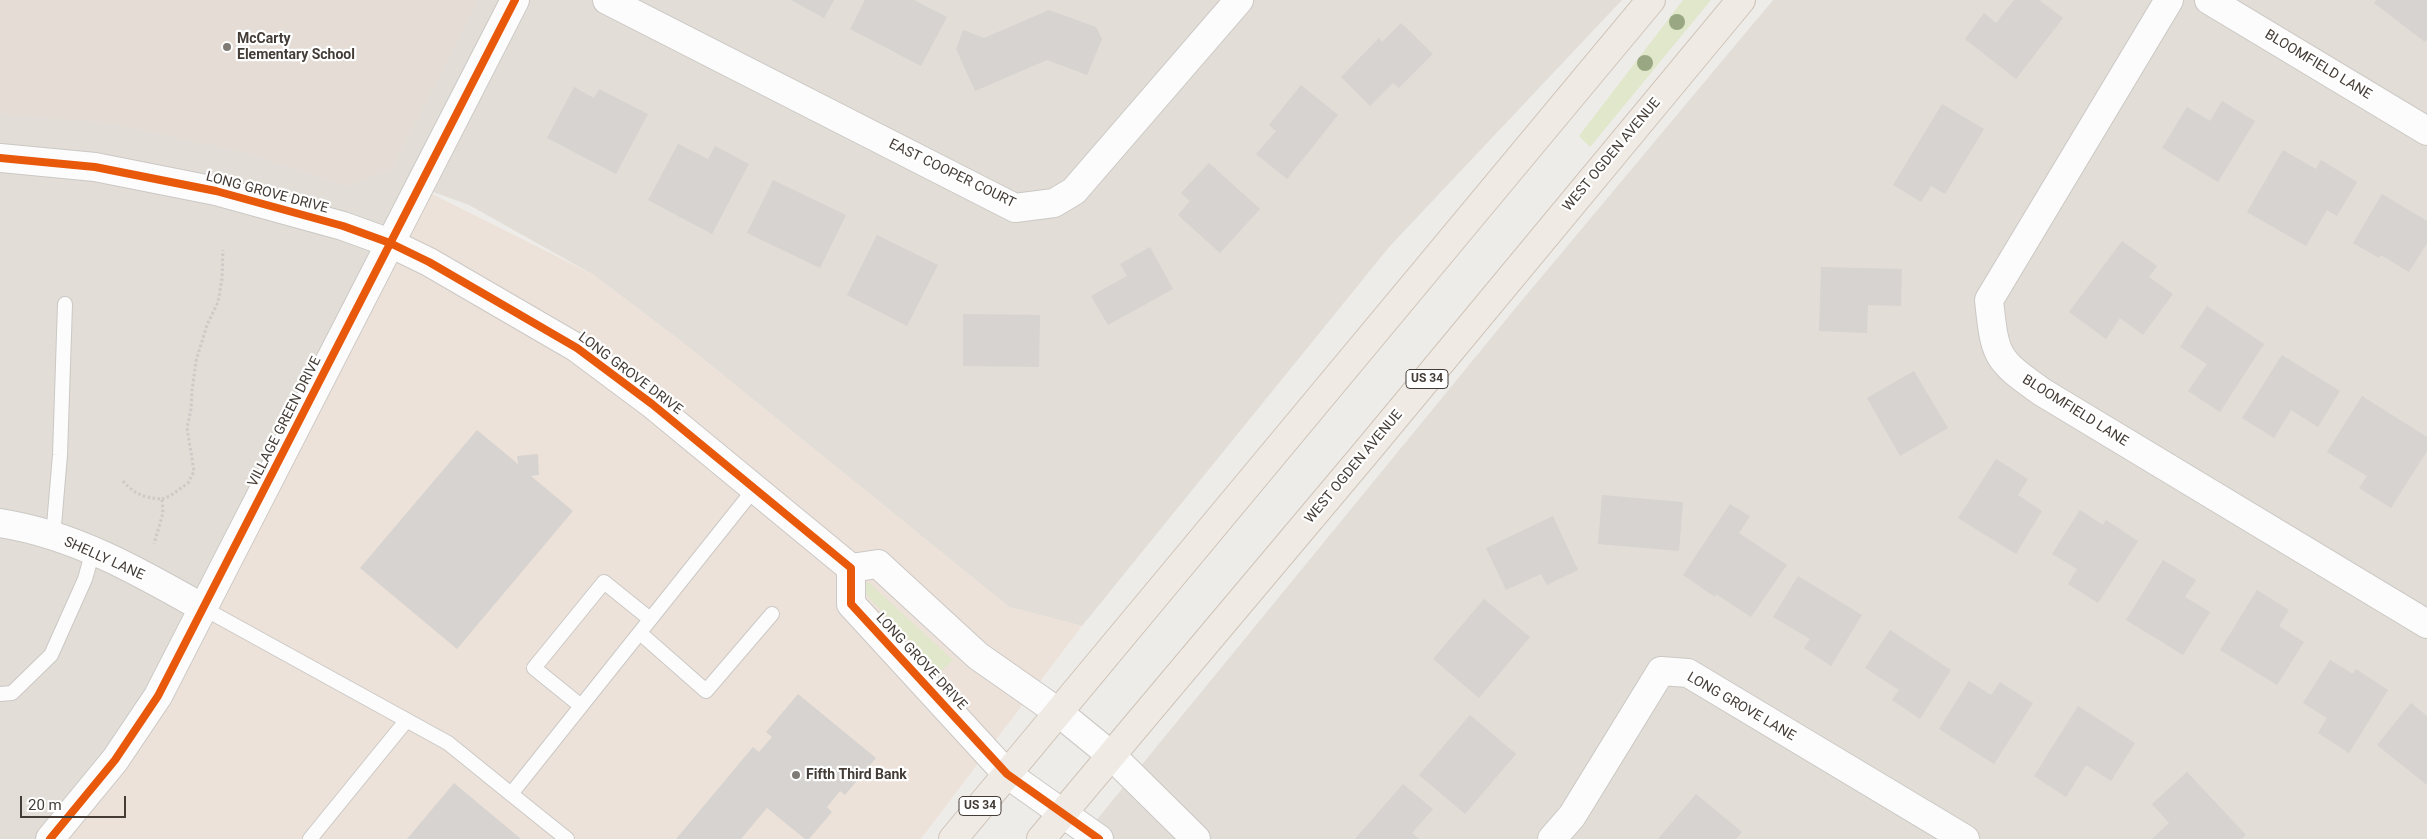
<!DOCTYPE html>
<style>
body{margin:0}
#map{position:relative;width:2427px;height:839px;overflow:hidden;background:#eeece9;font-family:Roboto,sans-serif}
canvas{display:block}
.scale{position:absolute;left:20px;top:796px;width:106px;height:22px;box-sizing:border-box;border:2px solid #443c36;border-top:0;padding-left:6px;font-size:15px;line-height:18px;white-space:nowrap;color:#443c36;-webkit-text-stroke:4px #fff;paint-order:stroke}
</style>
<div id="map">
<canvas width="2427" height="839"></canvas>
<div class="scale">20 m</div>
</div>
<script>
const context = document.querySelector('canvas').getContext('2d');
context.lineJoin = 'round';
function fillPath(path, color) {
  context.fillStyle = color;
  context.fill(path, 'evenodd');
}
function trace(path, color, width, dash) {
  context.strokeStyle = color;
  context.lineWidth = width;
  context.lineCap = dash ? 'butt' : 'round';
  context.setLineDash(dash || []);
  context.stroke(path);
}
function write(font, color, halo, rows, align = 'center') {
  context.font = font + ' Roboto,sans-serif';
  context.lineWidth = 4.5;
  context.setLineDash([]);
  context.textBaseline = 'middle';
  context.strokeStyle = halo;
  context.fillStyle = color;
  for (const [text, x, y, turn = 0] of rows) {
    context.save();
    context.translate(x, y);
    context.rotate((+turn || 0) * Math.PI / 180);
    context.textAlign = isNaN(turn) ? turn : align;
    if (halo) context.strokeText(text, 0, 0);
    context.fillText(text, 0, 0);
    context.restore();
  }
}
const residential = new Path2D(`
 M 0,0 L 1622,0 L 1390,246 L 1082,626 L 1009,607 L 682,342 L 592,274 L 469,205 L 414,185 L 155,689 L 40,839 L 0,839 Z
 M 1773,0 L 2427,0 L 2427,839 L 1081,839 L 1518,305 Z`);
const commercial = new Path2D(`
 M 414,185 L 592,274 L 682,342 L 1009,607 L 1082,626 L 921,839 L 40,839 L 155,689 Z`);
const education = new Path2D(`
 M 0,0 L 478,0 L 392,168 L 348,186 L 245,152 L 111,123 L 0,113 Z`);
const green = new Path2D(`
 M 1683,0 L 1711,0 L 1590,147 L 1579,136 Z
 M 864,582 L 868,582 L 953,660 L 939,673 L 863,591 Z`);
const building = new Path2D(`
 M 791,0 L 834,0 L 824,18 Z
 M 865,0 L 914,0 L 947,17 L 921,66 L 850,29 Z
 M 2014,0 L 2039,0 L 2063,18 L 2016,79 L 1965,39 L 1984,13 L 1996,23 Z
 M 2376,0 L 2427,0 L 2427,39 L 2425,42 L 2374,3 Z
 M 1049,10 L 1096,27 L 1102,39 L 1087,75 L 1047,60 L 975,91 L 956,49 L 963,30 L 984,38 Z
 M 1401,23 L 1433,54 L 1399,88 L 1393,83 L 1370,106 L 1341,77 L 1379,38 L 1382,42 Z
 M 1301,85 L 1338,115 L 1287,179 L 1256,154 L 1276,131 L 1269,125 Z
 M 574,87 L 594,98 L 599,89 L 648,114 L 616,174 L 547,138 Z
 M 2222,101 L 2255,121 L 2218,182 L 2162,148 L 2187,107 L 2210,121 Z
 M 1942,104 L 1984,129 L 1945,194 L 1931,186 L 1921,202 L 1893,185 Z
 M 678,144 L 708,159 L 715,146 L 749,164 L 712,234 L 648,200 Z
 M 2283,150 L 2316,169 L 2321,160 L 2357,182 L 2337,216 L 2327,210 L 2306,246 L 2247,212 Z
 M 1209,163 L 1260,209 L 1220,253 L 1178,215 L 1190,201 L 1181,193 Z
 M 773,180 L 846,215 L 820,268 L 747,233 Z
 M 2382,194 L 2427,221 L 2427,243 L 2409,272 L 2381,255 L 2379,258 L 2353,243 Z
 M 877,235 L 938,265 L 907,326 L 847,295 Z
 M 2122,241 L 2157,266 L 2149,277 L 2173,294 L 2143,335 L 2120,318 L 2106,339 L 2069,312 Z
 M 1150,247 L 1173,289 L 1108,325 L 1091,296 L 1127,276 L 1120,264 Z
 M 1821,267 L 1902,269 L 1901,306 L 1868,305 L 1867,333 L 1819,331 Z
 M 2207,306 L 2264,344 L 2220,412 L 2188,391 L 2207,364 L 2180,347 Z
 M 963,314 L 1040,315 L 1039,367 L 963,366 Z
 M 2282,355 L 2340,391 L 2318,427 L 2291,410 L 2274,438 L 2242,418 Z
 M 1914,371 L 1948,428 L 1900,456 L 1867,398 Z
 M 2362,396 L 2427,437 L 2427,451 L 2391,508 L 2359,488 L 2367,476 L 2327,452 Z
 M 477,430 L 518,464 L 517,456 L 538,454 L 539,475 L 531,476 L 573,511 L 457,649 L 360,568 Z
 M 1996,459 L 2028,479 L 2018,495 L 2042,511 L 2016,554 L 1958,518 Z
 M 1602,495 L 1683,502 L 1679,551 L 1598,544 Z
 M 1730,504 L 1750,516 L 1739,533 L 1787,565 L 1751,617 L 1716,594 L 1715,597 L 1683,575 Z
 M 2080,510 L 2103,525 L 2106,520 L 2138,541 L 2098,603 L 2068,584 L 2077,569 L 2052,554 Z
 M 1553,516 L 1578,570 L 1547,585 L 1541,574 L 1506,590 L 1486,548 Z
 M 2163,560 L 2196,580 L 2185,597 L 2210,612 L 2183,655 L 2126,620 Z
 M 1798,576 L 1862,615 L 1831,666 L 1804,648 L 1810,639 L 1773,617 Z
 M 2257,590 L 2289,610 L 2279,626 L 2304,642 L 2277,685 L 2220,650 Z
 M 1484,599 L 1530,637 L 1479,698 L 1433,659 Z
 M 1890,630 L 1951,670 L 1920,719 L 1892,700 L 1899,690 L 1865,668 Z
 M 2330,660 L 2353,674 L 2356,669 L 2388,690 L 2349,753 L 2318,733 L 2327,718 L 2303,703 Z
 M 1969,681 L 1991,695 L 2000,682 L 2033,703 L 1994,764 L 1939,729 Z
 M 798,694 L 876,758 L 845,795 L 840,791 L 827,807 L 832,812 L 809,839 L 805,839 L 767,808 L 741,839 L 676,839 L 753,747 L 759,752 L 772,737 L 766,732 Z
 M 2411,703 L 2427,716 L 2427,785 L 2377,745 Z
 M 2078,706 L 2135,743 L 2111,781 L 2086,765 L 2066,797 L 2034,776 Z
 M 1470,715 L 1516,754 L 1465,814 L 1419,775 Z
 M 2187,772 L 2246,835 L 2241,839 L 2152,839 L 2169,823 L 2152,804 Z
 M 454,783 L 521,839 L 407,839 Z
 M 1403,784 L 1433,809 L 1412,833 L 1419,839 L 1355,839 Z
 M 1696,794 L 1742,832 L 1736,839 L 1658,839 Z`);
const path = new Path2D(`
 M 123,481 C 134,494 145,498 162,499 L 163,513 L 154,544
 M 162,499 L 170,496 L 188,483 L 194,471 L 187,428 L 191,409 L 192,391 L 196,361 L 207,325 L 218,302 L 222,279 L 223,250`);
const service = new Path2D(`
 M 53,537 L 60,455 L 65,304
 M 203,608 L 448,743 L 511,794 L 755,488
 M 640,633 L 706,691 L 772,614
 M 0,694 L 12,693 L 51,655 L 85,579 L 93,551
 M 581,706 L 534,668 L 604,582 L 650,619
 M 511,794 L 567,839
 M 310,839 L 406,721`);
const minor = new Path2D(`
 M 607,0 L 1015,208 L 1054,203 L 1074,191 L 1239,0
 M 2169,0 L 1989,300 C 1995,356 1995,359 2042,392 L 2427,624
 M 2209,0 L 2427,131
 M 0,158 L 95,167 L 216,191 L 343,226 L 390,243 L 429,262 L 577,348 L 652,404 L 851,568 L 851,604 L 1007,774 L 1099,839
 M 0,523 C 73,534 140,572 203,608
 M 851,568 L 878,564 L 978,656 L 1058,712 L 1112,756 L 1196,839
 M 50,839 L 115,760 L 158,696 L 515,0
 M 1552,839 L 1572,816 L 1661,671 L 1688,673 L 1965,839`);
const primary = new Path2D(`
 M 953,839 L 1651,0
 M 1041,839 L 1368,450 L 1741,0`);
const cycleway = new Path2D(`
 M 0,158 L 95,167 L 216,191 L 343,226 L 390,243 L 429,262 L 577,348 L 652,404 L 851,568 L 851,604 L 1007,774 L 1099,839
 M 50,839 L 115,760 L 158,696 L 515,0`);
const trees = [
 [1677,22],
 [1645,63]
];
const markers = [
 [227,47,5,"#807a75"],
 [796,775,5,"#807a75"]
];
const shields = [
 [1427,379,42],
 [980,806,42]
];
const shieldNames = [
 ["US 34",1427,379],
 ["US 34",980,806]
];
const poiNames = [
 ["McCarty",237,39],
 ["Elementary School",237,55],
 ["Fifth Third Bank",806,775]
];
const streetNames = [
 ["BLOOMFIELD LANE",2318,65,31],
 ["WEST OGDEN AVENUE",1612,155,-50],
 ["EAST COOPER COURT",952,174,26],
 ["LONG GROVE DRIVE",267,193,15],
 ["LONG GROVE DRIVE",630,374,37],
 ["BLOOMFIELD LANE",2075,411,32],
 ["VILLAGE GREEN DRIVE",285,422,-63],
 ["WEST OGDEN AVENUE",1354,467,-50],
 ["SHELLY LANE",104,559,24],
 ["LONG GROVE DRIVE",921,662,47],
 ["LONG GROVE LANE",1741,707,30]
];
fillPath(residential, '#e2ddd6');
fillPath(commercial, '#ede2d9');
fillPath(education, '#e5ddd5');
fillPath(green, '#e0e7ca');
fillPath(building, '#d6d3d0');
trace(service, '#cbc8c5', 16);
trace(minor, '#cbc8c5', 30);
trace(primary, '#cfc4b8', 30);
trace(path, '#cdcac7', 3, [2.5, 2.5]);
trace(service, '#fcfcfc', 14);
trace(minor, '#fcfcfc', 28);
trace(primary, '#efeae4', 28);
trace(cycleway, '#e8590c', 8);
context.fillStyle = '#99a882';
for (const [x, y] of trees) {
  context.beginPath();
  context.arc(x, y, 8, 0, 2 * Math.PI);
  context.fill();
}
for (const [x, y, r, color] of markers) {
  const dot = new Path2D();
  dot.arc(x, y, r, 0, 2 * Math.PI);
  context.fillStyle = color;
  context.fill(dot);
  trace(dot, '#fff', 2);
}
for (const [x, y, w] of shields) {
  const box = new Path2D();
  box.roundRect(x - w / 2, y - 9.5, w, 19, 4);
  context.fillStyle = '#fff';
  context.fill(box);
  trace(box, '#443c36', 1);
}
write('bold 12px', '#443c36', null, shieldNames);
write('bold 14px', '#443c36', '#fff', poiNames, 'left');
write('14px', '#443c36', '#fff', streetNames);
</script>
